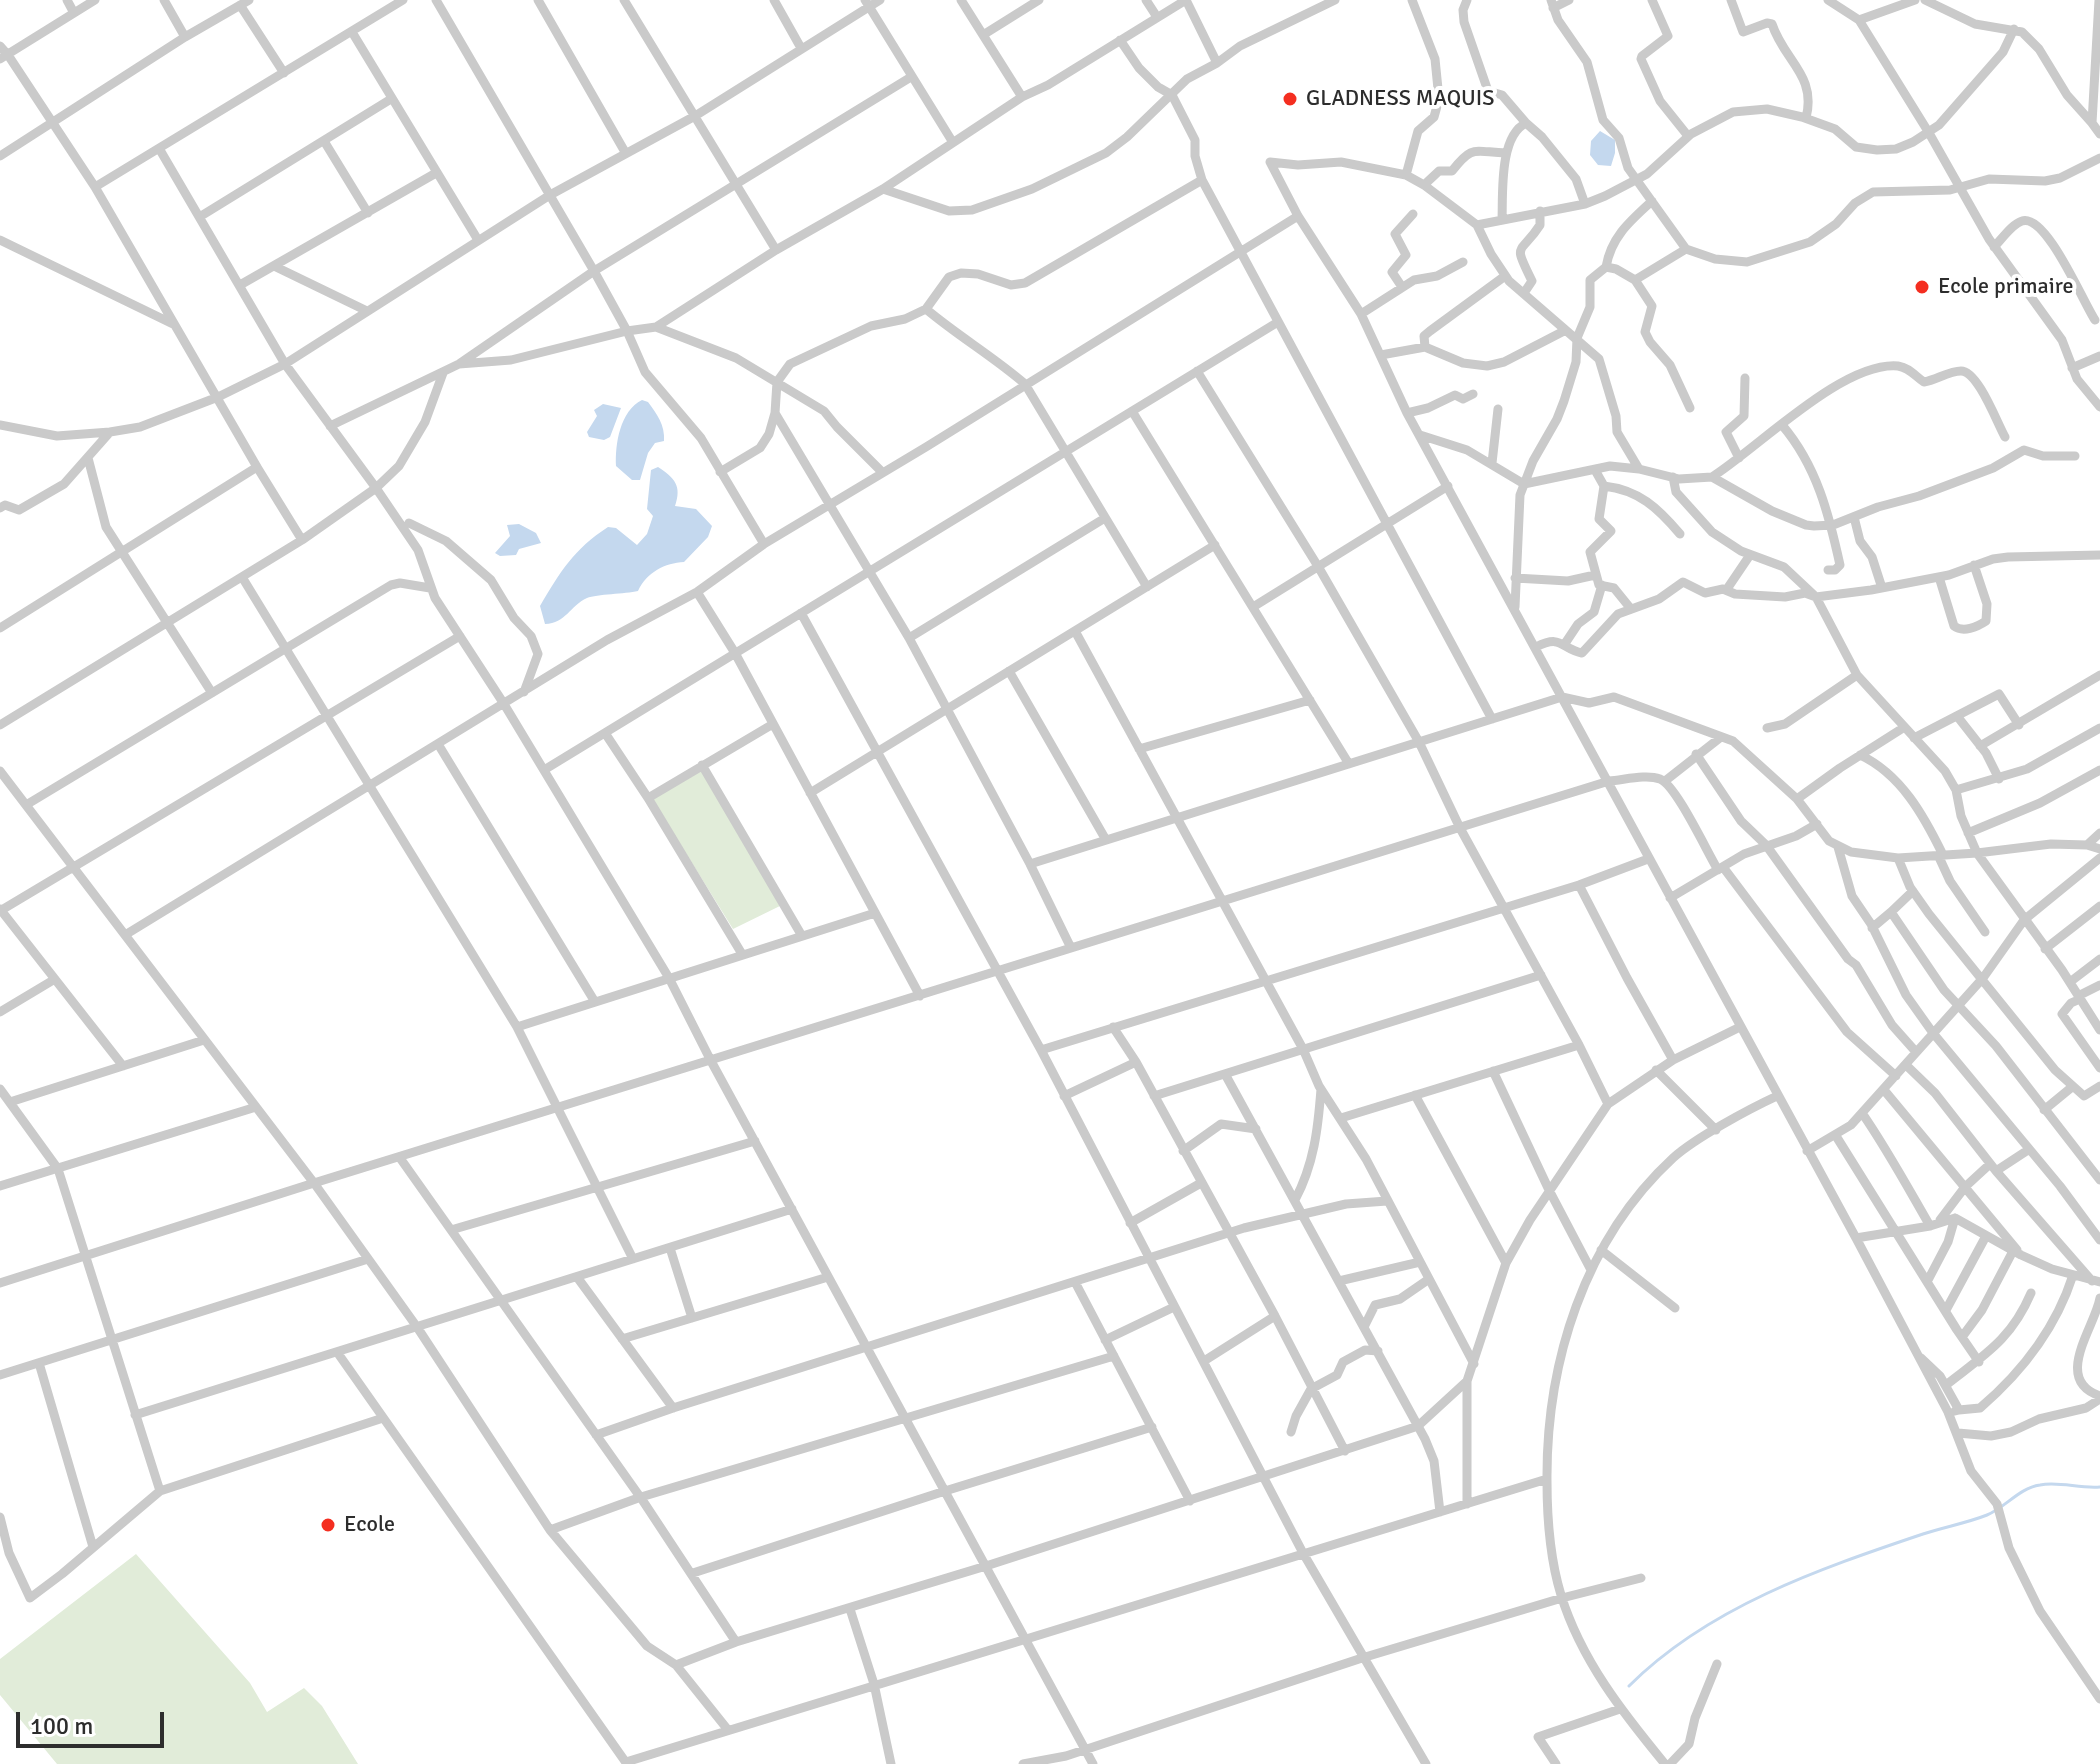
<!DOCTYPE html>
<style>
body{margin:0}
#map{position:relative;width:2100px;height:1764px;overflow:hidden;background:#fff;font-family:Signika,sans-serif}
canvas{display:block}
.scale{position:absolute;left:16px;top:1712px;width:148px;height:36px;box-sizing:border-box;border:4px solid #2d2d2d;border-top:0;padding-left:10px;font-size:24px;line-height:28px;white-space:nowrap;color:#2d2d2d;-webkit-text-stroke:6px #fff;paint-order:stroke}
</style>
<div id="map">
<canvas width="2100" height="1764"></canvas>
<div class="scale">100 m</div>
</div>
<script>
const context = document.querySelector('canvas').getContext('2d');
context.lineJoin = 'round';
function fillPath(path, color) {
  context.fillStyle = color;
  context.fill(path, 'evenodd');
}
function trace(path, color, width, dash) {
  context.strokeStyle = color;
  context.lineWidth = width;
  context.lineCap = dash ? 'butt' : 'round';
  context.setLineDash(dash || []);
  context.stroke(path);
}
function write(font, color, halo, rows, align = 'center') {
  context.font = font + ' Signika,sans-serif';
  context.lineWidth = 8;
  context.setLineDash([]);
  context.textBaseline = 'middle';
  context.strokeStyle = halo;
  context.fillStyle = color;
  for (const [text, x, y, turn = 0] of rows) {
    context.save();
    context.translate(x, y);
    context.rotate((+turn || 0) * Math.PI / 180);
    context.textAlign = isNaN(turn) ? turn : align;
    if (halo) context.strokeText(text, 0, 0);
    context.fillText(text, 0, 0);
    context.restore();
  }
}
const green = new Path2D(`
 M 706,764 L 784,904 L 733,929 L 651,797 Z
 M 136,1554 L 250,1683 L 267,1712 L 304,1688 L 322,1706 L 358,1764 L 57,1764 L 0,1695 L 0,1659 Z`);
const water = new Path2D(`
 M 1600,131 L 1615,140 L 1615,153 L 1611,166 L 1598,165 L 1590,155 L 1591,141 Z
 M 642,400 L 648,402 C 657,414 665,425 664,441 L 655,443 L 648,453 L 640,480 L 632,480 L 616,466 C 615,444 620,411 642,400 Z
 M 603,404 L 621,408 L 610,437 L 604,440 L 589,437 L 587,432 L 597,416 L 594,410 Z
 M 658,467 C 675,478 682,486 675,506 L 696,509 L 712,526 L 708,537 L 684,562 C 665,563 647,572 638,591 C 625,594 597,594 587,598 C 570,606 566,623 545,624 L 540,606 C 560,572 574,549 608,527 L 616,528 L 637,545 L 647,534 L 653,516 L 647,509 L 651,470 Z
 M 519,524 L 536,533 L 541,543 L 519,549 L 516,555 L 500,556 L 495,553 L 510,536 L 507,525 Z`);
const stream = new Path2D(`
 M 1629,1686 C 1708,1607 1819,1569 1923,1534 C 1944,1527 1967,1523 1987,1515 C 2006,1507 2019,1488 2040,1485 C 2059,1481 2080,1489 2100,1487`);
const minor = new Path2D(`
 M 67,0 L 74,13
 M 164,0 L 185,37
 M 436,0 L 594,271 L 627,331 L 645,372 L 701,438 L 764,544
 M 538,0 L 625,152
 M 624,0 L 776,250
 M 774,0 L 801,48
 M 865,0 L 952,141
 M 961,0 L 1022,97
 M 1146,0 L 1157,17
 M 1186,0 L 1217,63
 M 1467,0 L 1463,10 L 1464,22 L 1488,91 L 1502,95 L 1526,123 L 1542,137 L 1576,179 L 1585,204
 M 1551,0 L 1558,20 L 1587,62 L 1603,120 L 1619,138 L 1628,168 L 1686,249
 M 1652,0 L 1668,36 L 1642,56 L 1641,59 L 1660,101 L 1688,136
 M 1731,0 L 1743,32 L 1767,23 L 1772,24 C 1784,61 1817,75 1806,118
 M 1828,0 L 1859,20 L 1929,133 L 1989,239 L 2062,340 L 2077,379 L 2100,407
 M 1925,0 L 1975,24 L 2022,32 L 2039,49 L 2067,95 L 2092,123
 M 2099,0 L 2092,123 L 2100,134
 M 240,5 L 284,73
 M 1553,8 L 1569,0
 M 1859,20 L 1915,0
 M 352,32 L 478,240
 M 983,35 L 1039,0
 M 1120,40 L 1139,68 L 1158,87 L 1172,95 L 1195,140 L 1195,156 L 1202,180 L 1492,719
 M 0,46 L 8,55 L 95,187 L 257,467 L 302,540
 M 0,59 L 95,0
 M 324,141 L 368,213
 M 160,150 L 285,364 L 376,488 L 418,550 L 435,598 L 504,704 L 669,978 L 711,1061 L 1093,1764
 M 0,156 L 185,37 L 249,0
 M 1270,162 L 1298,216 L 1361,314 L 1407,413 L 1856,1238 L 1948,1412 L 1971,1471 L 1997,1504 L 2009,1548 L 2040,1611 L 2100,1699
 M 1270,162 L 1298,165 L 1341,162 L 1406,175 L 1424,185 L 1477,225 L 1585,204 L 1605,196 L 1647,174 L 1691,134 L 1733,112 L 1767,109 L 1802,117 L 1835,129 L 1856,147 L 1877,150 L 1896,149 L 1913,142 L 1939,125 L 2003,52 L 2014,29
 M 1406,175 L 1418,131 L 1434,117 L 1439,99 L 1435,59 L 1412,0
 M 1424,185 L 1439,171 L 1452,171 C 1473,144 1474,152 1506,153
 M 95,187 L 403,0
 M 883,189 L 949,211 L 972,210 L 1032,189 L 1106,153 L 1127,137 L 1187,79 L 1217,63 L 1240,46 L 1335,0
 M 201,216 L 391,99
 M 1502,220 C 1503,194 1499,136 1526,123
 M 1477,225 L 1491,254 L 1509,281 L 1599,359 L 1616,416 L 1617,432 L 1639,469
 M 0,240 L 173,324
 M 1994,247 C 2002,239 2012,224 2022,221 C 2046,213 2083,302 2095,320
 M 274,266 L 367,311
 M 1606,267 C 1611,237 1630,221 1652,201
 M 1635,280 L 1652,306 L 1645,332 L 1650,342 L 1670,365 L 1690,408
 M 240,285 L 436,173
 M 1402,287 L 1392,272 L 1406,255 L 1395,234 L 1413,214
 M 1524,293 L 1532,281 C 1512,241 1520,256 1540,225 L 1540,211
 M 926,309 C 958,336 994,357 1025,384 L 1147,587
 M 1361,314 L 1414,280 L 1437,276 L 1463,262
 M 656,327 L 736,358 L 824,411 L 837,427 L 882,472
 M 1425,347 L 1424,336 L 1430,331 L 1505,276
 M 1381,355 L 1425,347 L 1463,363 L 1487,366 L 1504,362 L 1564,331
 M 459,364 L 511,360 L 627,331 L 656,327 L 776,250 L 883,189 L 1022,97 L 1048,85 L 1186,0
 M 2072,368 L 2100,356
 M 1197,371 L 1319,568 L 1419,742 L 1460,828 L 1579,1045 L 1608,1104
 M 1132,411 L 1349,764
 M 775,413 L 909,638 L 1030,864 L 1071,948
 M 1407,413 L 1428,408 L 1455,395 L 1463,399 L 1473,394
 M 0,425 L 57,436 L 110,432
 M 1782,425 C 1817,466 1829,515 1840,565 L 1835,570 L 1828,570
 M 330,426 L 459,364 L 594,271 L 911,77
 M 1420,435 L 1467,450 L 1524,484 L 1610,466 L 1639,469 L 1679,479 L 1712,477 L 1772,511 L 1806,525 L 1814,526 L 1833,525 L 1878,507 L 1919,496 L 1993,468 L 2024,450 L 2043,456 L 2075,456
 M 88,458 L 106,527 L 212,693
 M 1739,458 L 1726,432 L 1744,416 L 1745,378
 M 1492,463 L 1498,409
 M 1595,470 L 1604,486 L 1599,519 L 1611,531 L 1590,552 L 1599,585 L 1614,588 L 1631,609
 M 720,472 L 760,448 L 769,434 L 775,413 L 777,382 L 790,364 L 871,326 L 905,319 L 926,309 L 949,277 L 961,273 L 978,274 L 1011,285 L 1025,283 L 1202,180
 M 1673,477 L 1676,492 L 1712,532 L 1741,551 L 1784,567 L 1816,597 L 1857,675 L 1945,771 L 1956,790 L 1961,816 L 1977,853 L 2062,970 L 2100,1030
 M 1712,477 C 1758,448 1843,361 1898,366 C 1910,368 1915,376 1924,382 C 1936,380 1949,371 1961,371 C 1978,371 1997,423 2005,437
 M 1604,486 C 1639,490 1658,508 1680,534
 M 0,508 L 5,505 L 19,510 L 64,484 L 110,432 L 140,427 L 218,397 L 285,364 L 550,195 L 695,116 L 880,0
 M 1854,517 L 1860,541 L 1872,557 L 1882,588
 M 409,523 L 446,541 L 491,580 L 514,618 L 531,636 L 538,654 L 524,692
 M 242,577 L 517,1027 L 633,1259
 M 1939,577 L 1954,626 C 1963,633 1977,627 1986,621 L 1987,604 L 1974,565
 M 1515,578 L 1568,581 L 1595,575
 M 1727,589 L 1750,555
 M 697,592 L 735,653 L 920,996
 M 1253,607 L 1448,486
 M 1515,607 L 1520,495 L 1533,461 L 1557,419 L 1564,401 L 1576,362 L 1577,338 L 1590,307 L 1590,280 L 1606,267 L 1616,269 L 1635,280 L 1686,249 L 1715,259 L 1747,262 L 1810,242 L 1836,224 L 1855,203 L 1873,192 L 1950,190 L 1989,179 L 2045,181 L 2060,178 L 2100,158
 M 801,613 L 1041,1050 L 1303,1553 L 1426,1764
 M 0,628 L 257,467
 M 1075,631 L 1303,1049 L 1319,1086 L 1366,1159 L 1474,1364
 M 909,638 L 1105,518
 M 1564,645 L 1578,624 L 1594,612 L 1602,585
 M 1536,647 C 1562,634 1560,648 1582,653 L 1618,614 L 1659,599 L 1683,582 L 1705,593 L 1723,589 L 1735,594 L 1785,597 L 1805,593 L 1816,597 L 1871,590 L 1949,575 L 1993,559 L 2008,557 L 2100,555
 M 1009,671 L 1106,840
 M 1957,716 L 1986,753 L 1999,779
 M 0,725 L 302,540 L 376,488 L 399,466 L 425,422 L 443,373
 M 1767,728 L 1785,724 L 1857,675
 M 605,733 L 648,798 L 742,954
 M 1914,738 L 1999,694 L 2019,725
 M 438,744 L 595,1002
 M 1980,746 L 2100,675
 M 1139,749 L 1310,700
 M 1696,754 L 1741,821 L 1766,845 L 1848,959 L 1856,965 L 1892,1025 L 1916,1052
 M 1860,755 C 1901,774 1924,816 1943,855
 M 702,765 L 802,936
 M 544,770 L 1278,322
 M 0,771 L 314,1183 L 417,1327 L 550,1530 L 637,1634 L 647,1646 L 676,1665 L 728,1730
 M 1665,781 L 1721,737
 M 1956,790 L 2027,769 L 2100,728
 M 810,793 L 1215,545
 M 648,798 L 773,724
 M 1797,799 L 1840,768 L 1903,728
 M 26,805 L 391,585 L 400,583 L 430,588
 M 1968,833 L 2040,803 L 2100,770
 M 2087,845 L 2100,833
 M 1838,847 L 1852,896 L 1871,924 L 1906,995 L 1933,1033 L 2060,1186 L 2100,1240
 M 1938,855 L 1950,881 L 1985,932
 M 1898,858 L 1910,887 L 1929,914 L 2055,1070 L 2084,1096 L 2100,1086
 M 1030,864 L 1562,697 L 1589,703 L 1614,697 L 1733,741 L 1797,799 L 1829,841 L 1851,852 L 1898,858 L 1977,853 L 2051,844 L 2087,845 L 2100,849
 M 1723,867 L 1847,1032 L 1896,1076
 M 1579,885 L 1627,978 L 1673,1060
 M 1670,898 L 1744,854 L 1796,836 L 1817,824
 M 0,909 L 123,1066
 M 0,911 L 460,636
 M 1891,912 L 1913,891
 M 1872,928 L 1891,912 L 1944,990 L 1996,1046 L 2100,1180
 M 125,935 L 607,640 L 697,592 L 764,544 L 926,447 L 1298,216
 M 2045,949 L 2100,906
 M 2070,982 L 2100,959
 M 2078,996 L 2100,985
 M 2080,999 L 2071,1003 L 2062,1014 L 2100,1068
 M 0,1012 L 55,979
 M 517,1027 L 875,913
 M 1113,1027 L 1136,1062 L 1275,1316 L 1345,1451
 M 1041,1050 L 1579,885 L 1648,859
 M 1906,1065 L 1935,1093 L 1996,1171 L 2092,1281
 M 1656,1070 L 1716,1130
 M 1493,1071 L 1549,1190 L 1591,1270
 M 1225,1074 L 1425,1439 L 1434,1461 L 1440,1512
 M 0,1089 L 58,1169 L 160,1491
 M 1884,1090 L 2017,1250
 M 1415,1095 L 1506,1263
 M 1064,1096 L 1136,1062
 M 1154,1096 L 1541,975
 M 10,1102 L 204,1040
 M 2044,1110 L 2072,1087
 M 1862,1113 C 1887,1149 1908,1188 1930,1226
 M 1341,1118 L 1579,1045
 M 1836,1136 L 1957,1330 L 1979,1362
 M 1183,1151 L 1221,1124 L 1256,1129
 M 1807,1151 L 1851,1125 L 1983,978 L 2024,920 L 2100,858
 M 400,1158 L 643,1501 L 736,1642
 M 1996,1171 L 2028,1150
 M 0,1186 L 256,1107
 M 1295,1200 C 1314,1164 1318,1129 1321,1089
 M 1940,1220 L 1965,1187 L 1990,1164
 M 1130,1223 L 1201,1183
 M 451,1230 L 755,1141
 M 1856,1238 L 1930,1226 L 1955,1218 L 2021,1255 L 2052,1269 L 2100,1282
 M 670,1248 L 692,1318
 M 1601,1250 L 1675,1308
 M 577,1277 L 673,1408
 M 1339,1281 L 1420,1262
 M 1075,1282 L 1190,1501
 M 1927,1282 L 1948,1242 L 1955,1218
 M 0,1283 L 314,1183 L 1609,781 C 1624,780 1646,774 1660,779 C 1676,785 1707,852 1718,870
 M 2100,1298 C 2095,1327 2052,1380 2100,1396
 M 1946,1310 L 1986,1236
 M 1364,1327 L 1375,1305 L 1400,1299 L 1429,1279
 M 1962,1337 L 1982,1310 L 2013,1251
 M 622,1339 L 828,1277
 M 1105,1340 L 1174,1307
 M 337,1352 L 627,1764
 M 1921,1358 L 1940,1376 L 1959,1410 L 1955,1411
 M 1204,1361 L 1275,1316
 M 39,1363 L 93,1547
 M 0,1375 L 368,1259
 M 1946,1385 C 1984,1355 2011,1340 2031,1293
 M 1959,1410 L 1980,1408 C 2022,1372 2056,1328 2073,1275
 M 135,1415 L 792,1209
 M 1291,1432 L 1296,1416 L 1311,1389 L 1337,1375 L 1343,1362 L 1365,1350 L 1378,1351
 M 1958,1433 L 1991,1436 L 2011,1432 L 2039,1419 L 2086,1408 L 2100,1399
 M 596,1435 L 673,1408 L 1244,1228 L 1346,1204 L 1387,1201
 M 1467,1504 L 1467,1381 L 1506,1263 L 1530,1220 L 1608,1104 L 1673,1060 L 1740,1027
 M 0,1517 L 9,1553 L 30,1598 L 62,1574 L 160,1491 L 383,1418
 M 550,1530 L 641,1497 L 1114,1356
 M 693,1573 L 945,1491 L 1152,1427
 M 850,1609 L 874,1684 L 891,1764
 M 676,1665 L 736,1642 L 986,1566 L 1409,1429 L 1418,1426 L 1467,1381
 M 626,1762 L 1547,1479
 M 1023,1764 L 1066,1756 L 1362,1658 L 1562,1598 L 1641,1578
 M 1556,1764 L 1538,1737 L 1620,1709
 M 1665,1764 C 1623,1713 1581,1660 1561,1595 C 1550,1559 1547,1519 1547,1481 C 1546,1363 1584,1240 1673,1158 C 1695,1138 1749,1109 1777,1096
 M 1670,1764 L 1689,1744 L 1695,1718 L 1717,1664`);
const markers = [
 [1290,99,8,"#f42e20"],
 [1922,287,8,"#f42e20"],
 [328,1525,8,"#f42e20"]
];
const poiNames = [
 ["GLADNESS MAQUIS",1306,99],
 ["Ecole primaire",1938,287],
 ["Ecole",344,1525]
];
fillPath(green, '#e1ecd9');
fillPath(water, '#c4d8ee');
trace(stream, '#c4d8ee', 3);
trace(minor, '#cacaca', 9);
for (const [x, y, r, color] of markers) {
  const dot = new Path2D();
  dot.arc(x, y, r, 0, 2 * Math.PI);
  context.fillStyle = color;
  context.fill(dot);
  trace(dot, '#fff', 3);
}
write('22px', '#2d2d2d', '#fff', poiNames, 'left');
</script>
